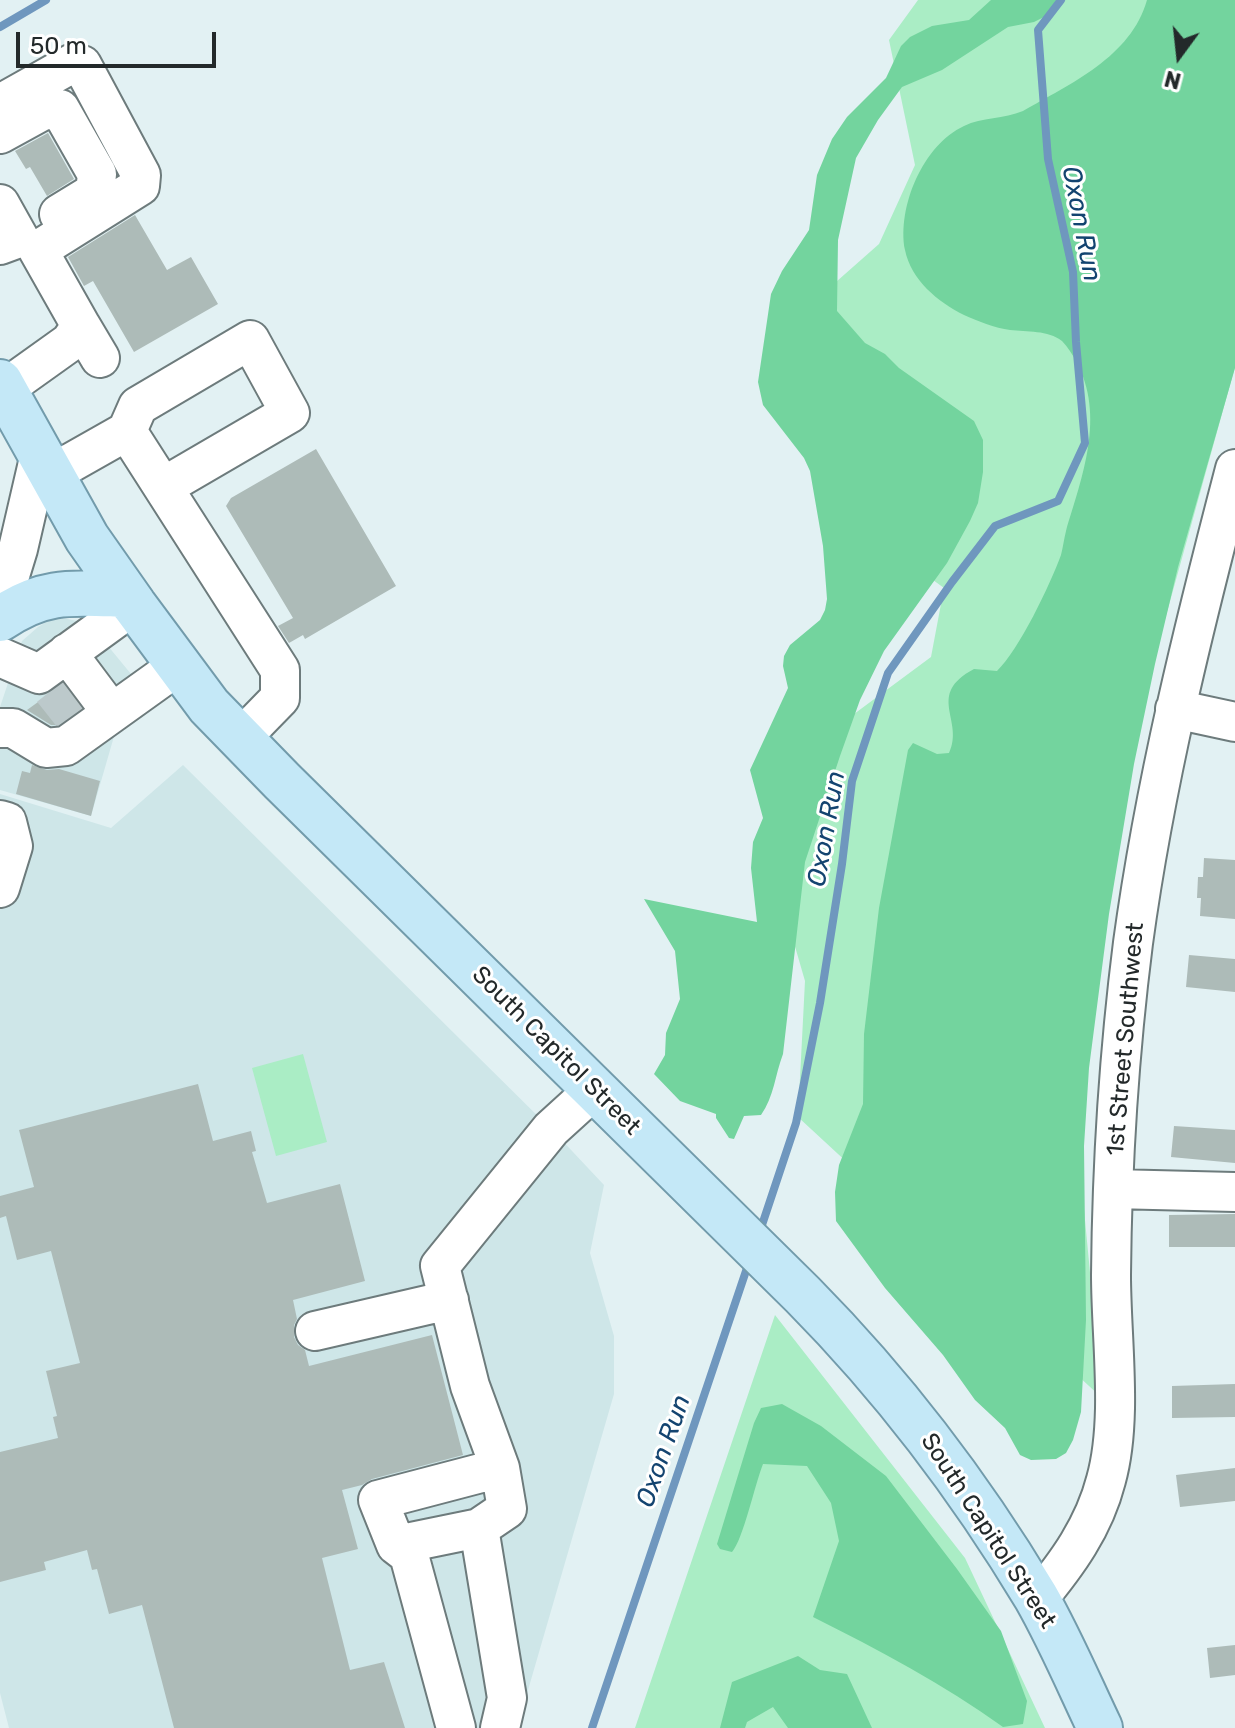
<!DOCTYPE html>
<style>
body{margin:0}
#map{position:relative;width:1235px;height:1728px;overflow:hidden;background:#e2f1f3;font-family:Rubik,sans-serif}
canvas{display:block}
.north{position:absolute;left:1139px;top:16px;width:80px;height:80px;-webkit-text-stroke:6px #fff;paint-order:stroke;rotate:195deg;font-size:22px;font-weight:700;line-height:32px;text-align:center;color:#23292a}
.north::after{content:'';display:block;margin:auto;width:28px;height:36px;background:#23292a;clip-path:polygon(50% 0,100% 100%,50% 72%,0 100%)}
.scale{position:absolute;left:16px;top:32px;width:200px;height:36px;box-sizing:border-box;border:4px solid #23292a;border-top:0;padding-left:10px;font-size:24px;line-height:28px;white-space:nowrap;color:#23292a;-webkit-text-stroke:6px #fff;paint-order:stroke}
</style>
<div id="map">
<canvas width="1235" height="1728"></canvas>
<div class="north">N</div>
<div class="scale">50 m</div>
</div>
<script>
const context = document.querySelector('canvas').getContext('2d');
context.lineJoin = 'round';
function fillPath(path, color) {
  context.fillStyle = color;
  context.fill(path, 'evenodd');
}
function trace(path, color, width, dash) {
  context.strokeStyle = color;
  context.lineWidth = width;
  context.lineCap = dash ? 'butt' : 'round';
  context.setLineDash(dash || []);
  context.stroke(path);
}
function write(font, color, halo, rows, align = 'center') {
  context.font = font + ' Rubik,sans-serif';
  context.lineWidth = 6;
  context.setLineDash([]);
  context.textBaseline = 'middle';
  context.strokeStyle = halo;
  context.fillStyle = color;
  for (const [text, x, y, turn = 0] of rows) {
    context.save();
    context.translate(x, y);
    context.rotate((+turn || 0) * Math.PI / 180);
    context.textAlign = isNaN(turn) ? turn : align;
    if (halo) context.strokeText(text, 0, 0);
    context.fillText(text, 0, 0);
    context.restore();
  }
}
const built = new Path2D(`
 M 63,618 L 81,622 L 103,640 L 150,697 L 117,726 L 91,816 L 0,790 L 0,707 L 22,641 L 38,627 L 51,619 Z
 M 183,765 L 557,1135 L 604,1185 L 590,1253 L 614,1336 L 614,1394 L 517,1728 L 9,1728 L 0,1693 L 0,794 L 111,828 Z`);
const green = new Path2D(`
 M 918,0 L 1235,0 L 1235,367 L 1101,850 L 1074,1105 L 1102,1398 L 798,1117 L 805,981 L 763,836 L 823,737 L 931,657 L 944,588 L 848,518 L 802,312 L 879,244 L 915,165 L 889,40 Z
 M 303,1054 L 327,1142 L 276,1156 L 252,1068 Z
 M 775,1315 L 965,1558 L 1045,1728 L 635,1728 Z`);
const forest = new Path2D(`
 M 991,0 L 1060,0 L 1048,15 L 1034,22 L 1008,27 L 942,70 L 902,87 L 878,120 L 856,158 L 838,240 L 837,311 L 865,343 L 885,354 L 899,368 L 974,421 L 983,440 L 983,472 L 978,503 L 970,521 L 947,563 L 884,651 L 860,700 L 840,756 L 805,862 L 783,1054 C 775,1075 774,1097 761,1115 L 744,1116 L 734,1139 L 729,1138 L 716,1118 L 716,1114 L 680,1101 L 654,1074 L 665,1055 L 666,1033 L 680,999 L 675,951 L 644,899 L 757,922 L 751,868 L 753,842 L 763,818 L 750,770 L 788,688 L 783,666 L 784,656 L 790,645 L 820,620 L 825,610 L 827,599 L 823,546 L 810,471 L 804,458 L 763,405 L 758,382 L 771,294 L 782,271 L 809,230 L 817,175 L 832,139 L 847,117 L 886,78 L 901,46 L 910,37 L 932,26 L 969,20 Z
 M 1147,0 L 1235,0 L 1235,368 L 1178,567 L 1155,664 L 1134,764 L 1109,914 L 1089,1068 L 1084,1146 L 1086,1320 L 1081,1412 L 1073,1440 L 1066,1453 L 1056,1459 L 1031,1460 L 1020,1455 L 1005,1428 L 975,1400 L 943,1355 L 885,1288 L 836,1221 L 835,1192 L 839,1165 L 863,1104 L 864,1034 L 879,908 L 908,750 L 913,743 L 937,754 L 949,753 C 965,720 925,695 974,669 L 997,671 C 1019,650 1050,585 1061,555 C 1063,547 1064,539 1066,531 C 1082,477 1106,416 1076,361 C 1072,354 1068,347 1062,341 C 1048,330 1027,332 1010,330 C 995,328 977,321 964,315 C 938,302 911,280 905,250 C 897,207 923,145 964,126 C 982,117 1004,119 1023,111 C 1070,84 1131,57 1147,0 Z
 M 782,1404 L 821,1426 L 886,1476 L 957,1569 L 1001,1631 L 1027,1701 L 1023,1724 L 1003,1727 C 943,1684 879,1650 813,1617 L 839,1541 L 831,1503 L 807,1466 L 763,1464 C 755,1484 743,1540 732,1552 L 720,1549 L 717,1544 L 754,1423 L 761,1408 Z
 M 798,1656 L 820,1670 L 847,1674 L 872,1728 L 788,1728 L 773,1707 L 747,1722 L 745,1728 L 720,1728 L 732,1682 Z`);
const stream = new Path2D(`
 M 0,27 L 46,0
 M 760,1231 L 796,1123 L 820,1003 L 842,864 L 852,781 L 888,673 L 952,582 L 995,526 L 1058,501 L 1085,443 L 1076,342 L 1073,272 L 1048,159 L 1038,30 L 1061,0
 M 592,1728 L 749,1262`);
const building = new Path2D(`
 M 48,133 L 74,179 L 47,196 L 30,167 L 26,169 L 15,151 Z
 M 135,215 L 167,270 L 191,257 L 218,304 L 134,352 L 93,281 L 84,286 L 68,257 Z
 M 316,449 L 396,586 L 305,639 L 303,635 L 289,643 L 278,626 L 293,618 L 226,506 L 231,498 Z
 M 63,684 L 81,708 L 58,725 L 51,725 L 27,710 Z
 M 32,765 L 47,770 L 59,769 L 100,781 L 91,816 L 16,794 L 22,771 L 30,773 Z
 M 1204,858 L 1235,860 L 1235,919 L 1200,916 L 1201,898 L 1197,898 L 1198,877 L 1203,877 Z
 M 1189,955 L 1235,959 L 1235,992 L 1186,987 Z
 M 198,1084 L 213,1141 L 251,1131 L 256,1151 L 252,1152 L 267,1203 L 340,1184 L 365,1281 L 293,1300 L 297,1319 L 294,1325 L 294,1337 L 298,1345 L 305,1350 L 309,1366 L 432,1335 L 463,1455 L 372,1479 L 362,1485 L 342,1490 L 358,1549 L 322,1558 L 350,1670 L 384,1662 L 405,1728 L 174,1728 L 142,1605 L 109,1614 L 97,1569 L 92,1570 L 87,1550 L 44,1562 L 46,1570 L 0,1582 L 0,1452 L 58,1438 L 53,1417 L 57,1416 L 46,1371 L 80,1363 L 51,1251 L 17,1260 L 6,1216 L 0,1218 L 0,1196 L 34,1187 L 19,1130 Z
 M 1174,1126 L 1235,1130 L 1235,1163 L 1171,1157 Z
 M 1235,1214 L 1235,1247 L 1169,1247 L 1169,1215 Z
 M 1235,1384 L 1235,1417 L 1172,1418 L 1172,1386 Z
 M 1235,1468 L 1235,1501 L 1180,1507 L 1176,1475 Z
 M 1235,1645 L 1235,1675 L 1210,1678 L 1207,1648 Z`);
const minorTunnel = new Path2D(`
 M 52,690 L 75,719`);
const minor = new Path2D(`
 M 0,104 L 73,63 L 82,65 L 141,175 L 140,186 L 38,250 L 81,326 L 70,342 L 0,392
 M 0,134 L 42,111 L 55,109
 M 0,204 L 19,238 L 0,245
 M 59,214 L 95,192 L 97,174 L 60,109
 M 81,326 L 100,358
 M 127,431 L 138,406 L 250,340 L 290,413 L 163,487
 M 51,474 L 127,431 L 280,670 L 280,698 L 241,738
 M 0,608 L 18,549 L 40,454
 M 67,653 L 112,713
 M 0,657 L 39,674 L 134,605
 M 1175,709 L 1235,722
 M 0,728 L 13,728 L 46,748 L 66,746 L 179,665
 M 0,820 L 7,822 L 13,846 L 0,888
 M 1113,1189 L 1235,1192
 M 315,1331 L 449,1300
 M 396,1545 L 479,1528
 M 1037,1600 C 1067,1564 1094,1527 1106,1480 C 1123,1419 1111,1339 1111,1275 C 1112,1164 1119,1053 1133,943 C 1155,782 1194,626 1235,469
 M 456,1728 L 409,1555 L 396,1545 L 378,1500 L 500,1468
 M 500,1728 L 507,1698 L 479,1528 L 507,1509 L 500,1468 L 470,1386 L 440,1266 L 551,1129 L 595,1089`);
const major = new Path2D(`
 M 0,382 L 87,538 L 134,605 L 209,706 L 282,781 L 803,1295 C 893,1386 970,1487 1036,1597 C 1060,1639 1079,1684 1100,1728
 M 0,619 C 45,588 74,593 126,595`);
const streetNames = [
 ["1st Street Southwest",1126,1039,-85],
 ["South Capitol Street",556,1051,45],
 ["South Capitol Street",988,1531,57]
];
const waterNames = [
 ["Oxon Run",1081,224,79],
 ["Oxon Run",827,829,-80],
 ["Oxon Run",664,1451,-71]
];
fillPath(built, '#cee6e8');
fillPath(green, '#aaedc5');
fillPath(forest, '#73d49e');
trace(stream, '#6f97be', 8);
fillPath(building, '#adbbb8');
trace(minorTunnel, '#bcc9cb', 38, [38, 19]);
trace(minor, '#6d7b7c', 42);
trace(major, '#729bab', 48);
trace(minor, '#fff', 38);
trace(major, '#c4e8f7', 44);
write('24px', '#23292a', '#fff', streetNames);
write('italic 26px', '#134470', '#fff', waterNames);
</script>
